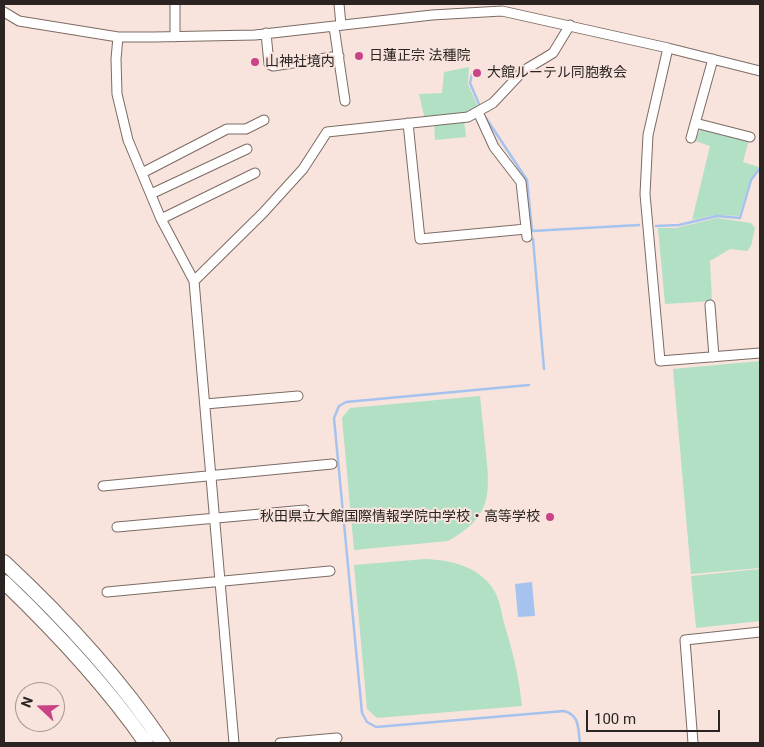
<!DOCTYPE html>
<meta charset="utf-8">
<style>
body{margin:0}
#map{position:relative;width:764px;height:747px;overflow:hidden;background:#f8e4dc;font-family:Roboto,sans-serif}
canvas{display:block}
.frame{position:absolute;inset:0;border:5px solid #2b2422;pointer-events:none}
.north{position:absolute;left:15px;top:682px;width:50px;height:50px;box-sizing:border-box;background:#f8e4dc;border:1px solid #a69792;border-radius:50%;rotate:291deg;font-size:14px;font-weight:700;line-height:20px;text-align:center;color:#2b2422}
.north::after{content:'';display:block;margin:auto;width:18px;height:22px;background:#c94486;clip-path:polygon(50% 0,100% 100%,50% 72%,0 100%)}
.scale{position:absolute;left:586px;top:710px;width:134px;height:22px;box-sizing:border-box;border:2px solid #2b2422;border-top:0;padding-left:6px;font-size:15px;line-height:18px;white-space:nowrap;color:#2b2422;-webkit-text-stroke:4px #f8e4dc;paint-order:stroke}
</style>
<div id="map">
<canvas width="764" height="747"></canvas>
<div class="frame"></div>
<div class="north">N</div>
<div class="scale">100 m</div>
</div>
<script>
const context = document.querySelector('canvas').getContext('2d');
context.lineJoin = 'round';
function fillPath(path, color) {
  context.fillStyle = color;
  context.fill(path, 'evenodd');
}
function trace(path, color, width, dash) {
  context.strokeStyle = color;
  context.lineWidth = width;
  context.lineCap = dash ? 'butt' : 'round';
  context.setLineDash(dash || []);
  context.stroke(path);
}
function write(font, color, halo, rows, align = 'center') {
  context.font = font + ' Roboto,"Noto Sans JP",sans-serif';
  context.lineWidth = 4;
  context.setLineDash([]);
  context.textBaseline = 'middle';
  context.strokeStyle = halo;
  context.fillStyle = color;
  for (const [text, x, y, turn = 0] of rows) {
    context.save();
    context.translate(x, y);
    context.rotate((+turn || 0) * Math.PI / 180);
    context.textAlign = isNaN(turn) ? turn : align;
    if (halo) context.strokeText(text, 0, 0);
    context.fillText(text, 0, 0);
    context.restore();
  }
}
const green = new Path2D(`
 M 469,67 L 468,84 L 479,109 L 468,114 L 425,120 L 419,94 L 442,93 L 444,72 Z
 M 464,120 L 466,137 L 435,140 L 434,122 Z
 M 701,128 L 749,140 L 743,162 L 759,167 L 750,180 L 739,216 L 716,215 L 692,220 L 710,146 L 695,141 Z
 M 717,218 L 751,223 L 755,228 L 751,246 L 747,251 L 730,249 L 710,261 L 712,301 L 665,304 L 658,228 L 676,228 Z
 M 760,361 L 760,568 L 691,574 L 673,369 Z
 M 480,396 C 482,415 484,434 486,454 C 491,498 489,518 448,541 L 354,550 L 342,418 L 350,408 Z
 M 425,559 C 452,560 481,567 495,592 C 501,603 502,618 506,630 C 514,655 519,679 522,706 L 377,718 L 367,709 L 354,565 Z
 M 760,569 L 760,621 L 696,628 L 691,576 Z`);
const water = new Path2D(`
 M 532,582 L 535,616 L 518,617 L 515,584 Z`);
const stream = new Path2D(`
 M 472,74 L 470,83 L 479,104
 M 486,118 L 527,180 L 532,230
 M 656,226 L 679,225 L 717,216 L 740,218 L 751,180 L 760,168
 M 532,231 L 639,225
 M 533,239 L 544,369
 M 529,385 L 346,402 L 339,406 L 334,418 L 362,713 L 367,722 L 376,727 L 564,711 C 580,715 578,729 580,743`);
const minor = new Path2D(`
 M 339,4 L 341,25
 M 4,12 L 19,21 L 118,37 L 154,37 L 255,35 L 432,15 L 502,11 L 668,48 L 760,71
 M 334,27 L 345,101
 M 266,33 L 269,64 L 273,66 L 339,56
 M 118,37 L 116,59 L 117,94 L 128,140 L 161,219 L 194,281 L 234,743
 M 175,37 L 175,4
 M 668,48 L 648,135 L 645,194 L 660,361 L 760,353
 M 478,112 L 494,147 L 521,182 L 527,237
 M 408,123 L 420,239 L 526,229
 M 695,123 L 750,137
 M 691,138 L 713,59
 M 142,173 L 227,129 L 246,129 L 264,120
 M 151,194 L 247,149
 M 161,219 L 255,173
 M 194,281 L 263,213 L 303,169 L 327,132 L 468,117 L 493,103 L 523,71 L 553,53 L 570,25
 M 710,305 L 714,357
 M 205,404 L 298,396
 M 103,486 L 332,464
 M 117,527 L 305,510
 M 107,592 L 330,571
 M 280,743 L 337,738
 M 693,743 L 685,640 L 760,632`);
const highway = new Path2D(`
 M 4,562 C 63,617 118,676 163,743
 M 4,582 C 56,632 105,684 146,743`);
const markers = [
 [359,56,5,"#c94486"],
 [255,62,5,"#c94486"],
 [477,73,5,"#c94486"],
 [550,517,5,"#c94486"]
];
const poiNames = [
 ["日蓮正宗 法種院",369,56],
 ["山神社境内",265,62],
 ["大館ルーテル同胞教会",487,73],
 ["秋田県立大館国際情報学院中学校・高等学校",540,517,"right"]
];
fillPath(green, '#b2e0c5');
fillPath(water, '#a5c3ee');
trace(stream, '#a5c3ee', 2.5);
trace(minor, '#7c6b64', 11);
trace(highway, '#7c6b64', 16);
trace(minor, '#fff', 9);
trace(highway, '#fff', 14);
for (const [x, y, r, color] of markers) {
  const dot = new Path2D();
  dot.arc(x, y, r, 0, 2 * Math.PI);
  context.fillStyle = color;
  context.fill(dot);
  trace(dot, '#f8e4dc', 2);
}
write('14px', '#2b2422', '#f8e4dc', poiNames, 'left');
</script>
